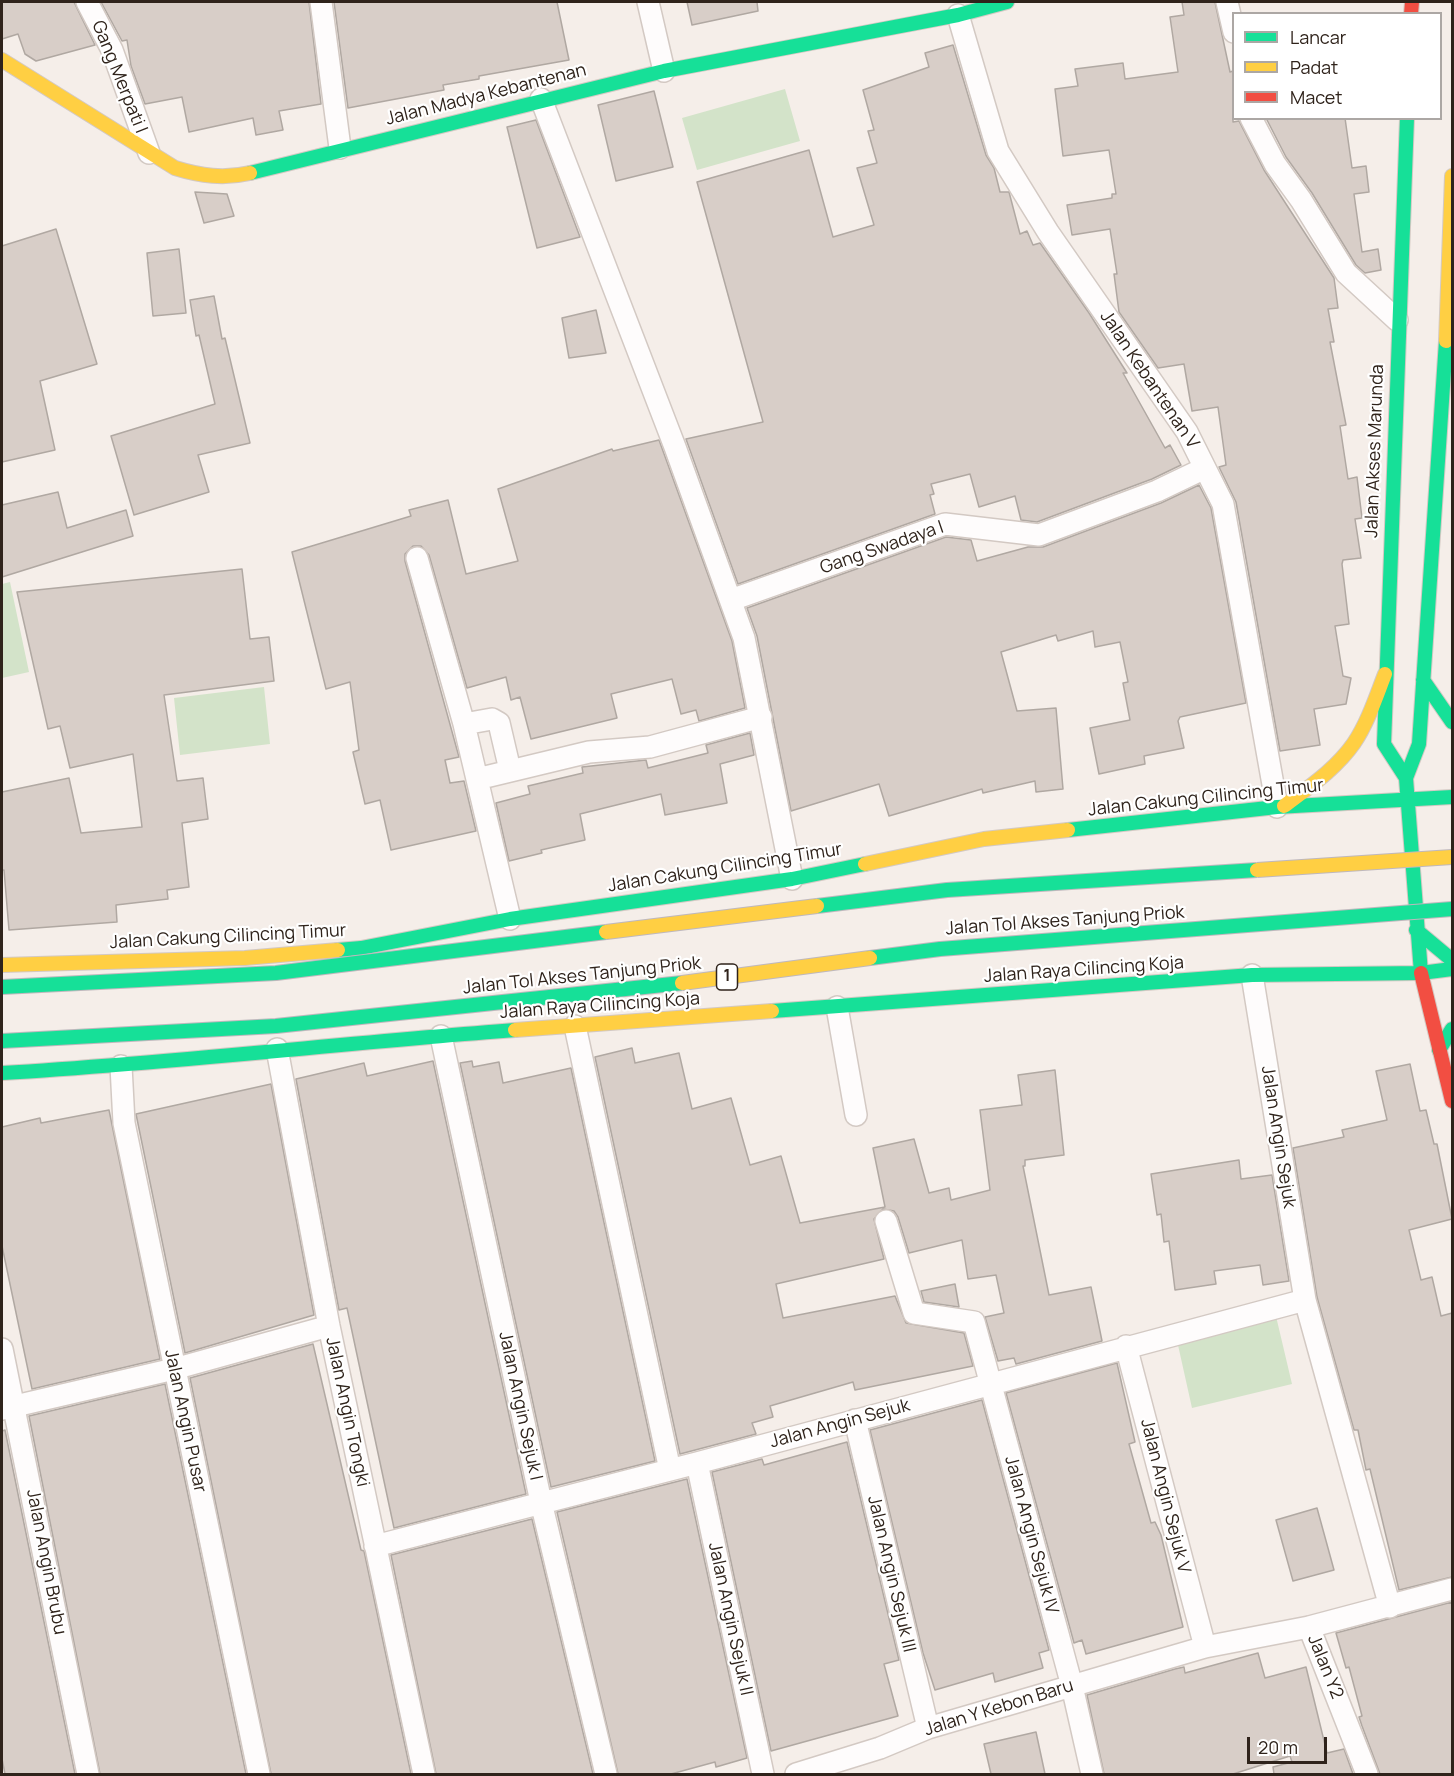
<!DOCTYPE html>
<style>
body{margin:0}
#map{position:relative;width:1454px;height:1776px;overflow:hidden;background:#f5eee9;font-family:Manrope,sans-serif}
canvas{display:block}
.frame{position:absolute;inset:0;border:3px solid #2f231b;pointer-events:none}
.legend{position:absolute;left:1232px;top:12px;width:210px;height:108px;box-sizing:border-box;background:#fff;border:2px solid #aca7a4;margin:0;padding:8px 10px;list-style:none;font-size:18px;color:#2f231b}
.legend li{display:flex;align-items:center;gap:12px;height:30px}
.legend b{width:30px;border:2px solid #aca7a4}
.scale{position:absolute;left:1247px;top:1737px;width:80px;height:27px;box-sizing:border-box;border:3px solid #2f231b;border-top:0;padding-left:8px;font-size:18px;line-height:21px;white-space:nowrap;color:#2f231b;-webkit-text-stroke:4px #fff;paint-order:stroke}
</style>
<div id="map">
<canvas width="1454" height="1776"></canvas>
<div class="frame"></div>
<ul class="legend">
<li><b style="height:8px;background:#16e098"></b>Lancar</li>
<li><b style="height:8px;background:#ffcf43"></b>Padat</li>
<li><b style="height:8px;background:#f24e42"></b>Macet</li>
</ul>
<div class="scale">20 m</div>
</div>
<script>
const context = document.querySelector('canvas').getContext('2d');
context.lineJoin = 'round';
function fillPath(path, color) {
  context.fillStyle = color;
  context.fill(path, 'evenodd');
}
function trace(path, color, width, dash) {
  context.strokeStyle = color;
  context.lineWidth = width;
  context.lineCap = dash ? 'butt' : 'round';
  context.setLineDash(dash || []);
  context.stroke(path);
}
function write(font, color, halo, rows, align = 'center') {
  context.font = font + ' Manrope,sans-serif';
  context.lineWidth = 4.5;
  context.setLineDash([]);
  context.textBaseline = 'middle';
  context.strokeStyle = halo;
  context.fillStyle = color;
  for (const [text, x, y, turn = 0] of rows) {
    context.save();
    context.translate(x, y);
    context.rotate((+turn || 0) * Math.PI / 180);
    context.textAlign = isNaN(turn) ? turn : align;
    if (halo) context.strokeText(text, 0, 0);
    context.fillText(text, 0, 0);
    context.restore();
  }
}
const green = new Path2D(`
 M 785,89 L 800,141 L 697,170 L 682,118 Z
 M 10,582 L 29,672 L 2,678 L 2,584 Z
 M 264,687 L 270,744 L 180,755 L 174,698 Z
 M 1275,1312 L 1292,1384 L 1192,1408 L 1176,1336 Z`);
const building = new Path2D(`
 M 2,2 L 74,2 L 95,45 L 36,61 L 25,54 L 18,34 L 2,39 Z
 M 101,2 L 309,2 L 321,104 L 279,111 L 283,130 L 256,135 L 253,118 L 189,132 L 182,97 L 145,104 L 131,66 L 127,40 L 122,41 Z
 M 334,2 L 557,2 L 569,60 L 479,76 L 479,79 L 443,85 L 444,90 L 348,108 Z
 M 687,2 L 757,2 L 758,11 L 692,25 Z
 M 1182,2 L 1215,2 L 1230,72 L 1233,71 L 1233,122 L 1239,121 L 1264,170 L 1334,278 L 1338,308 L 1328,309 L 1334,342 L 1330,342 L 1346,425 L 1340,426 L 1348,479 L 1357,477 L 1362,518 L 1355,519 L 1361,558 L 1343,560 L 1342,564 L 1349,624 L 1335,626 L 1343,676 L 1351,678 L 1346,704 L 1314,709 L 1320,745 L 1280,751 L 1236,502 L 1219,467 L 1226,465 L 1218,407 L 1192,411 L 1184,364 L 1158,368 L 1119,312 L 1114,274 L 1117,274 L 1110,229 L 1072,235 L 1067,205 L 1112,198 L 1112,194 L 1116,194 L 1109,150 L 1063,156 L 1055,89 L 1078,86 L 1075,69 L 1123,63 L 1125,79 L 1178,72 L 1170,17 L 1184,15 Z
 M 953,45 L 986,155 L 994,168 L 1000,192 L 1009,192 L 1020,234 L 1027,231 L 1033,245 L 1040,243 L 1089,313 L 1127,373 L 1123,373 L 1165,448 L 1170,445 L 1181,465 L 1152,479 L 1037,522 L 1021,520 L 1015,496 L 979,507 L 970,474 L 931,484 L 934,494 L 930,495 L 935,514 L 738,584 L 686,439 L 763,422 L 697,182 L 809,150 L 833,237 L 874,225 L 857,168 L 877,163 L 868,131 L 874,130 L 863,90 L 929,67 L 925,53 Z
 M 654,91 L 673,167 L 616,181 L 598,105 Z
 M 1266,118 L 1345,118 L 1352,168 L 1366,166 L 1369,192 L 1354,194 L 1362,252 L 1378,249 L 1381,270 L 1365,273 L 1356,265 L 1312,193 L 1286,157 Z
 M 536,120 L 580,237 L 537,248 L 507,127 Z
 M 195,192 L 227,194 L 234,216 L 204,223 Z
 M 56,229 L 97,364 L 40,381 L 55,450 L 2,462 L 2,246 Z
 M 179,249 L 186,313 L 153,316 L 147,253 Z
 M 214,296 L 222,339 L 225,338 L 250,443 L 198,455 L 209,492 L 134,515 L 111,436 L 215,404 L 199,335 L 196,336 L 190,300 Z
 M 596,310 L 606,353 L 569,358 L 562,318 Z
 M 659,440 L 732,641 L 745,708 L 699,721 L 696,710 L 681,714 L 672,679 L 611,694 L 617,718 L 531,739 L 520,697 L 511,700 L 506,677 L 467,688 L 429,555 L 421,546 L 413,546 L 405,554 L 405,561 L 459,757 L 445,760 L 450,783 L 464,781 L 476,831 L 391,850 L 380,800 L 365,804 L 353,752 L 359,750 L 350,682 L 326,689 L 292,552 L 411,516 L 409,510 L 448,500 L 466,574 L 518,561 L 498,489 L 612,449 L 613,451 Z
 M 1199,485 L 1211,508 L 1246,703 L 1180,717 L 1178,721 L 1184,748 L 1144,756 L 1145,764 L 1099,774 L 1090,728 L 1130,720 L 1123,683 L 1128,682 L 1120,642 L 1095,647 L 1093,631 L 1058,641 L 1056,635 L 1001,652 L 1017,711 L 1056,708 L 1063,789 L 1036,792 L 1035,781 L 983,793 L 982,789 L 889,816 L 879,784 L 791,811 L 757,636 L 747,608 L 946,537 L 971,540 L 977,561 L 1028,547 L 1043,547 L 1161,503 Z
 M 58,492 L 67,528 L 126,510 L 133,536 L 2,577 L 2,505 Z
 M 242,569 L 250,639 L 269,637 L 274,681 L 164,695 L 177,781 L 203,778 L 208,819 L 182,823 L 189,887 L 167,890 L 168,899 L 116,905 L 117,922 L 9,930 L 4,870 L 2,870 L 2,792 L 69,778 L 81,833 L 142,827 L 133,754 L 70,768 L 60,726 L 48,729 L 17,592 Z
 M 750,733 L 754,755 L 720,764 L 727,803 L 665,815 L 661,794 L 580,814 L 585,840 L 541,850 L 542,853 L 509,861 L 496,803 L 530,794 L 528,786 L 583,773 L 582,767 L 646,760 L 648,768 L 708,753 L 706,745 Z
 M 632,1048 L 635,1063 L 679,1053 L 692,1109 L 731,1098 L 750,1165 L 781,1156 L 800,1223 L 885,1207 L 873,1148 L 914,1139 L 929,1193 L 949,1188 L 951,1200 L 990,1190 L 980,1110 L 1022,1105 L 1018,1075 L 1055,1070 L 1064,1155 L 1025,1160 L 1025,1166 L 1023,1166 L 1049,1295 L 1091,1287 L 1102,1341 L 1016,1364 L 1014,1358 L 998,1361 L 985,1317 L 1004,1313 L 996,1275 L 968,1279 L 962,1240 L 909,1253 L 898,1217 L 894,1211 L 883,1209 L 874,1219 L 884,1259 L 776,1284 L 783,1318 L 895,1296 L 906,1323 L 964,1333 L 973,1366 L 855,1390 L 853,1382 L 770,1406 L 773,1417 L 752,1423 L 756,1434 L 680,1454 L 595,1057 Z
 M 433,1061 L 526,1494 L 394,1528 L 347,1308 L 339,1310 L 296,1079 L 364,1063 L 367,1076 Z
 M 472,1061 L 473,1067 L 499,1062 L 503,1083 L 571,1068 L 655,1461 L 551,1487 L 460,1063 Z
 M 1410,1064 L 1420,1111 L 1426,1110 L 1434,1144 L 1437,1144 L 1452,1219 L 1409,1230 L 1421,1280 L 1432,1277 L 1441,1316 L 1452,1313 L 1452,1577 L 1399,1590 L 1370,1469 L 1366,1470 L 1358,1430 L 1354,1430 L 1317,1297 L 1293,1148 L 1344,1137 L 1342,1130 L 1387,1120 L 1376,1071 Z
 M 271,1084 L 314,1315 L 185,1353 L 136,1114 Z
 M 109,1110 L 160,1359 L 32,1389 L 2,1246 L 2,1127 L 40,1118 L 41,1123 Z
 M 1239,1160 L 1241,1179 L 1272,1175 L 1289,1281 L 1263,1285 L 1260,1265 L 1214,1271 L 1216,1284 L 1175,1290 L 1169,1241 L 1164,1242 L 1161,1214 L 1157,1215 L 1151,1174 Z
 M 955,1284 L 959,1307 L 924,1302 L 921,1291 Z
 M 313,1344 L 361,1550 L 364,1551 L 411,1774 L 271,1774 L 190,1378 Z
 M 1117,1363 L 1135,1442 L 1129,1444 L 1151,1523 L 1155,1522 L 1161,1535 L 1183,1627 L 1086,1654 L 1082,1640 L 1074,1643 L 1006,1393 Z
 M 165,1384 L 246,1774 L 100,1774 L 29,1416 Z
 M 982,1400 L 1049,1650 L 1039,1653 L 1043,1668 L 995,1682 L 993,1673 L 935,1690 L 923,1653 L 870,1430 Z
 M 5,1430 L 75,1774 L 5,1774 L 2,1759 L 2,1431 Z
 M 847,1442 L 899,1660 L 884,1664 L 898,1716 L 771,1751 L 712,1472 L 762,1459 L 764,1465 Z
 M 687,1479 L 747,1758 L 716,1767 L 715,1762 L 671,1774 L 618,1774 L 557,1512 Z
 M 1317,1508 L 1334,1570 L 1293,1581 L 1276,1520 Z
 M 532,1519 L 593,1774 L 436,1774 L 391,1555 Z
 M 1452,1602 L 1452,1774 L 1380,1774 L 1362,1726 L 1359,1717 L 1362,1716 L 1349,1667 L 1346,1668 L 1336,1633 Z
 M 1258,1653 L 1265,1678 L 1306,1667 L 1327,1753 L 1344,1749 L 1353,1774 L 1274,1774 L 1273,1767 L 1292,1762 L 1290,1756 L 1233,1774 L 1104,1774 L 1087,1695 L 1175,1669 L 1184,1667 L 1185,1673 Z
 M 1036,1732 L 1045,1774 L 991,1774 L 984,1744 Z`);
const street = new Path2D(`
 M 87,2 L 112,50 L 149,153
 M 321,2 L 340,148
 M 648,2 L 664,71
 M 1227,2 L 1234,32
 M 958,15 L 998,151 L 1048,232 L 1187,432 L 1223,504 L 1277,807
 M 541,99 L 675,447 L 744,638 L 792,879
 M 1251,118 L 1275,164 L 1301,200 L 1346,273 L 1397,320
 M 417,558 L 464,724 L 510,919
 M 731,600 L 945,524 L 1039,535 L 1157,491 L 1205,468
 M 464,724 L 492,719 L 499,723 L 510,770
 M 477,779 L 589,752 L 650,747 L 761,717
 M 1252,975 L 1305,1300 L 1390,1607
 M 837,1007 L 856,1115
 M 575,1026 L 670,1470
 M 441,1036 L 541,1502 L 606,1774
 M 277,1049 L 329,1326 L 424,1774
 M 121,1066 L 124,1123 L 259,1774
 M 886,1221 L 914,1313 L 974,1322 L 1072,1686 L 1092,1774
 M 1126,1346 L 1205,1647
 M 2,1349 L 88,1774
 M 2,1409 L 174,1369 L 329,1326
 M 855,1420 L 928,1728
 M 697,1463 L 763,1774
 M 375,1546 L 697,1463 L 1305,1300
 M 1309,1627 L 1367,1774
 M 796,1774 L 880,1748 L 928,1728 L 1205,1647 L 1309,1627 L 1452,1589`);
const fast = new Path2D(`
 M 250,173 L 664,71 L 958,15 L 1007,2
 M 1423,680 L 1452,722
 M 1406,778 L 1384,744 L 1407,118
 M 1068,830 L 1277,807 L 1452,797
 M 1416,930 L 1452,960
 M 338,950 L 361,948 L 510,919 L 792,879 L 865,864
 M 1421,973 L 1406,778 L 1419,744 L 1446,341
 M 772,1011 L 1252,975 L 1421,973 L 1452,969
 M 1439,1050 L 1452,1029
 M 2,1073 C 173,1063 344,1043 515,1030`);
const slow = new Path2D(`
 M 2,60 L 175,168 C 201,176 224,179 250,173
 M 1446,341 L 1452,176
 M 1284,806 C 1309,787 1336,769 1354,743 C 1368,722 1376,697 1385,674
 M 865,864 L 984,839 L 1068,830
 M 2,965 L 245,958 L 338,950
 M 515,1030 L 772,1011`);
const jam = new Path2D(`
 M 1411,14 L 1412,2
 M 1421,973 L 1452,1101`);
const fastBridge = new Path2D(`
 M 817,906 L 947,890 L 1257,870
 M 870,958 L 940,949 L 1452,909
 M 2,987 L 276,973 L 606,932
 M 2,1041 L 276,1026 L 682,983`);
const slowBridge = new Path2D(`
 M 1257,870 L 1452,857
 M 606,932 L 817,906
 M 682,983 L 870,958`);
const shields = [
 [727,977,21]
];
const shieldNames = [
 ["1",727,977]
];
const streetNames = [
 ["Gang Merpati I",119,77,68],
 ["Jalan Madya Kebantenan",486,95,-14],
 ["Jalan Kebantenan V",1149,380,56],
 ["Jalan Akses Marunda",1375,451,-88],
 ["Gang Swadaya I",882,548,-19],
 ["Jalan Cakung Cilincing Timur",1206,798,-6],
 ["Jalan Cakung Cilincing Timur",725,868,-9],
 ["Jalan Tol Akses Tanjung Priok",1065,921,-4],
 ["Jalan Cakung Cilincing Timur",228,937,-3],
 ["Jalan Raya Cilincing Koja",1084,970,-4],
 ["Jalan Tol Akses Tanjung Priok",582,976,-6],
 ["Jalan Raya Cilincing Koja",600,1006,-4],
 ["Jalan Angin Sejuk",1278,1137,81],
 ["Jalan Angin Sejuk I",520,1406,78],
 ["Jalan Angin Tongki",347,1412,78],
 ["Jalan Angin Pusar",185,1421,78],
 ["Jalan Angin Sejuk",840,1424,-15],
 ["Jalan Angin Sejuk V",1165,1496,76],
 ["Jalan Angin Sejuk IV",1031,1535,75],
 ["Jalan Angin Brubu",46,1562,79],
 ["Jalan Angin Sejuk III",891,1574,77],
 ["Jalan Angin Sejuk II",730,1619,78],
 ["Jalan Y2",1325,1667,68],
 ["Jalan Y Kebon Baru",999,1708,-17]
];
fillPath(green, '#d3e3c9');
fillPath(building, '#d8cec8');
trace(building, '#b0a8a2', 1.5);
trace(street, '#d3c9c3', 24);
trace(fast, '#d3c9c3', 16);
trace(slow, '#d3c9c3', 16);
trace(jam, '#d3c9c3', 16);
trace(street, '#fefcfc', 21);
trace(fast, '#16e098', 14);
trace(slow, '#ffcf43', 14);
trace(jam, '#f24e42', 14);
trace(fastBridge, '#bfb8bd', 16, []);
trace(slowBridge, '#bfb8bd', 16, []);
trace(fastBridge, '#16e098', 14);
trace(slowBridge, '#ffcf43', 14);
for (const [x, y, w] of shields) {
  const box = new Path2D();
  box.roundRect(x - w / 2, y - 13, w, 26, 4.5);
  context.fillStyle = '#fff';
  context.fill(box);
  trace(box, '#2f231b', 1.5);
}
write('bold 16px', '#2f231b', null, shieldNames);
write('18px', '#2f231b', '#fff', streetNames);
</script>
